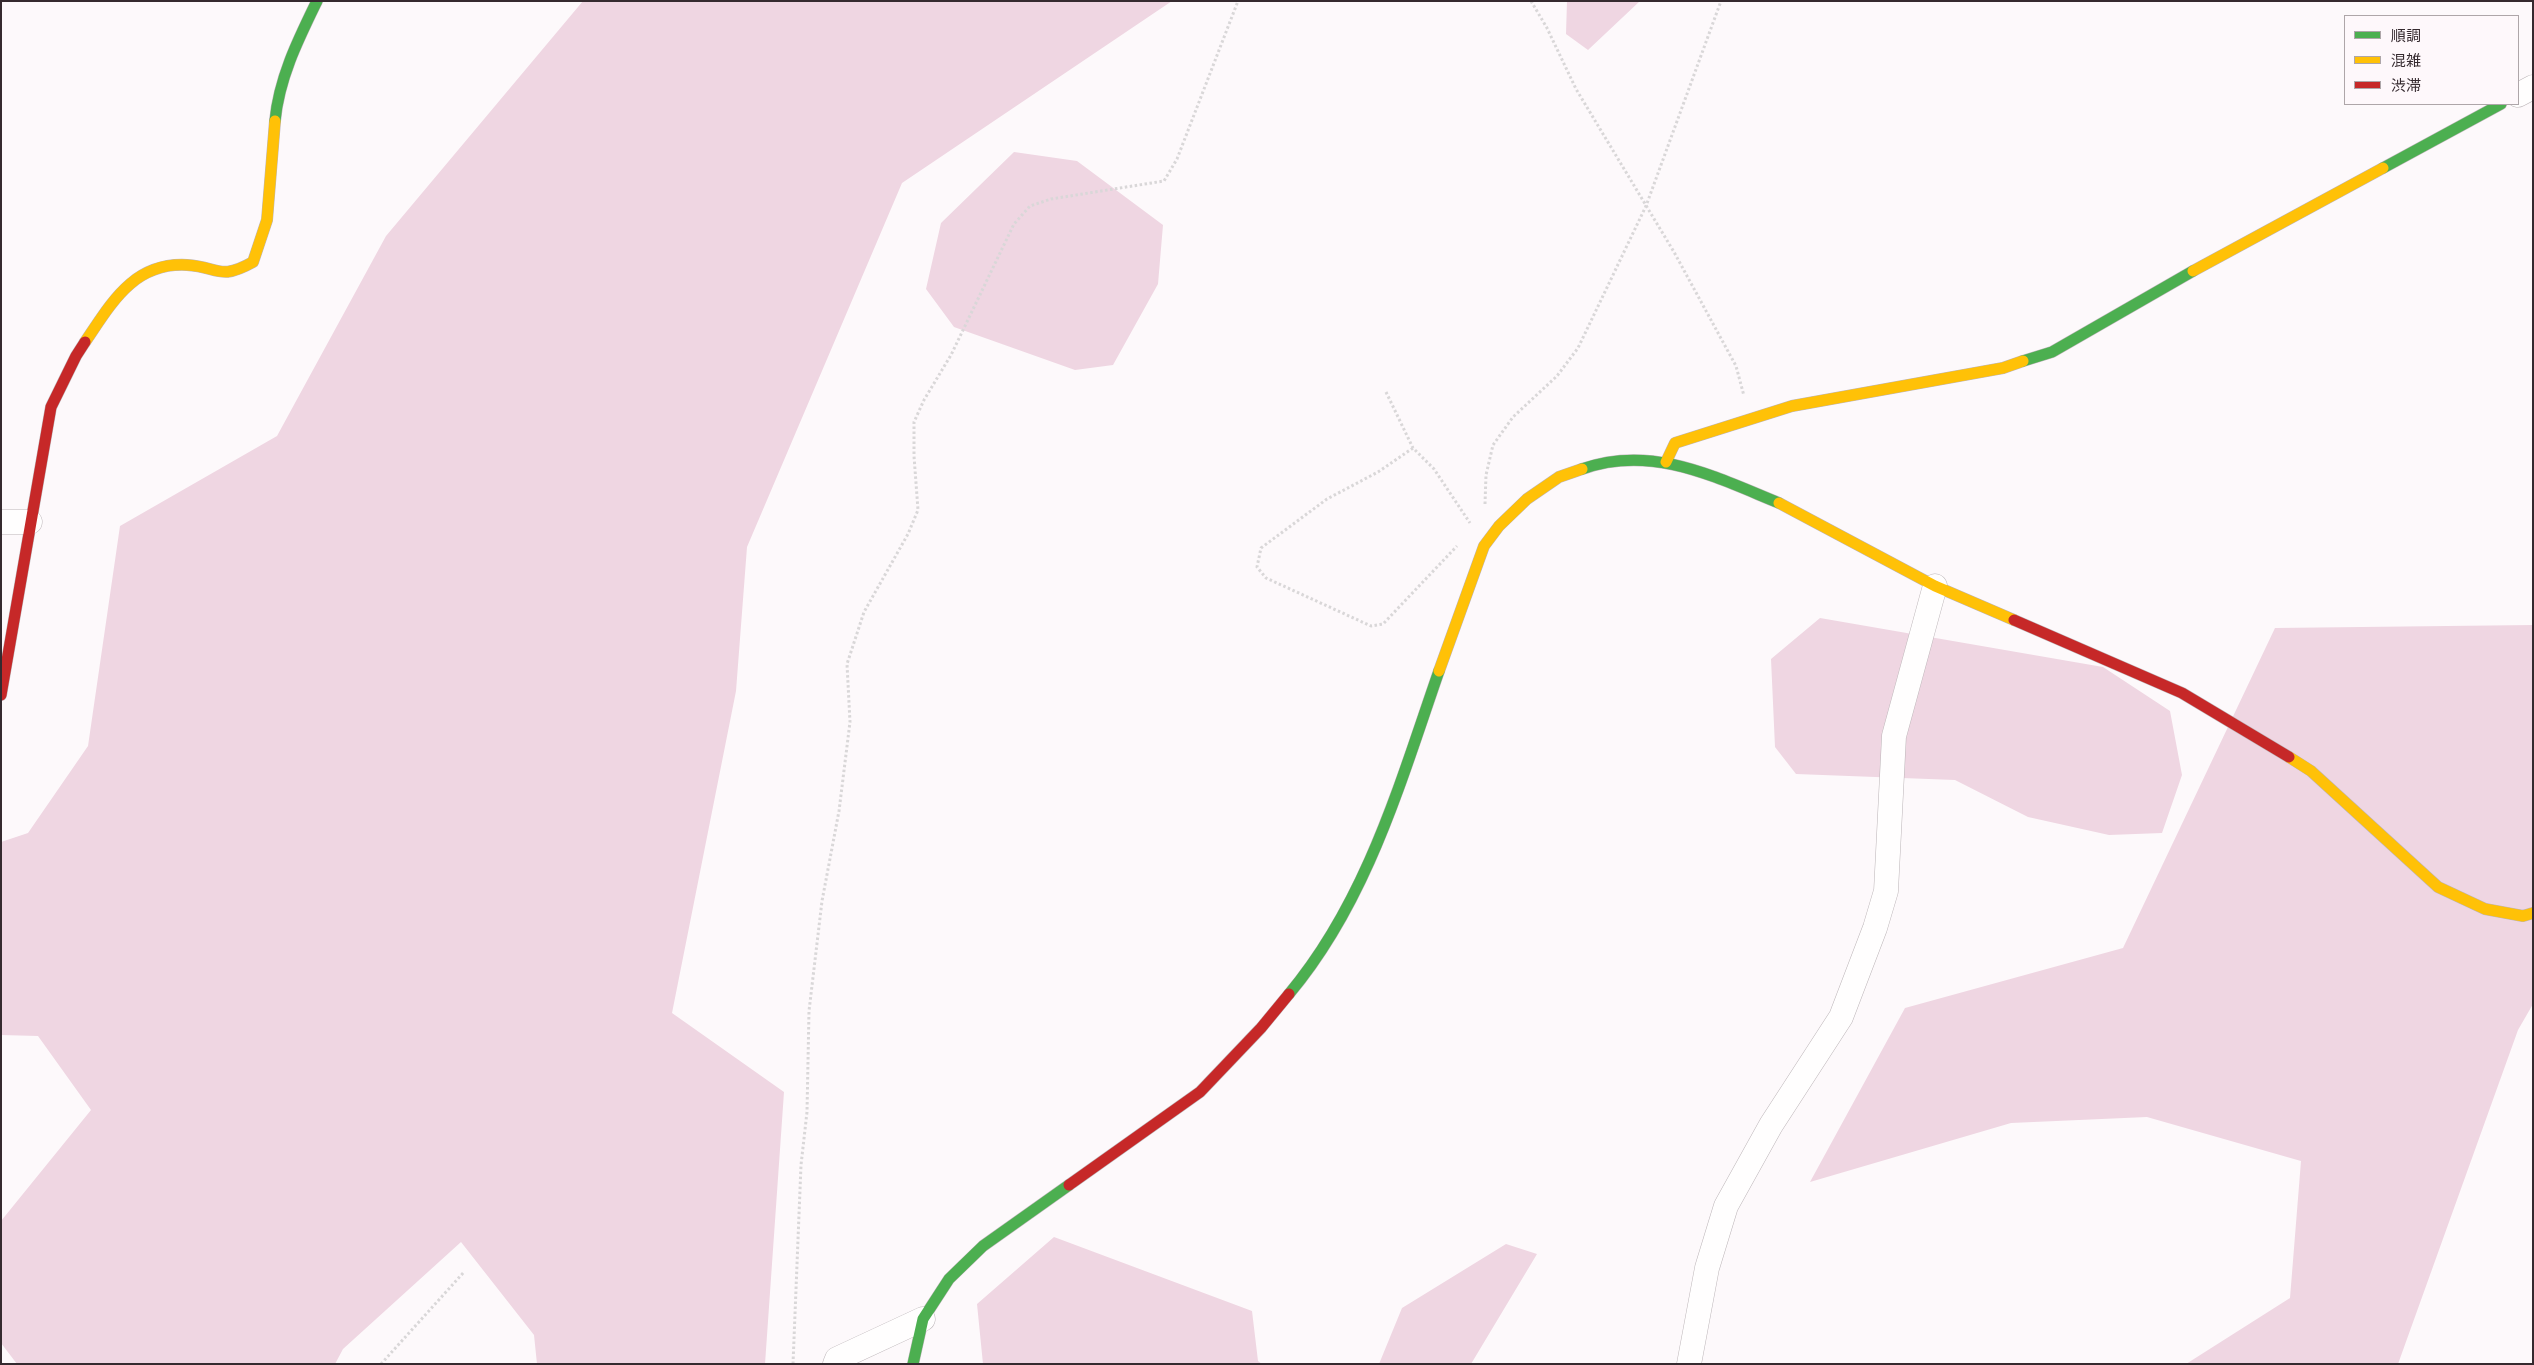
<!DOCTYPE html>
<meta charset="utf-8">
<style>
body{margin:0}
#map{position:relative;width:2534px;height:1365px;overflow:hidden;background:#fdf9fb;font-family:"Roboto Serif","Noto Sans JP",serif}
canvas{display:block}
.frame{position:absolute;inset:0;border:2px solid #352a2f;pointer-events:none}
.legend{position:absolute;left:2344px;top:15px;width:175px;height:90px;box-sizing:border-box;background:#fef8fb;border:1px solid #aea6a9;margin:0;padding:6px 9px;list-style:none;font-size:15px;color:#352a2f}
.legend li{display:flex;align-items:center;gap:10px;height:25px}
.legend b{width:25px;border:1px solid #aea6a9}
</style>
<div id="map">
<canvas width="2534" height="1365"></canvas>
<div class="frame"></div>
<ul class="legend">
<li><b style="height:6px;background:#4caf50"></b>順調</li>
<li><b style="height:6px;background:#ffc107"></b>混雑</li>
<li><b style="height:6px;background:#c62828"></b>渋滞</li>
</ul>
</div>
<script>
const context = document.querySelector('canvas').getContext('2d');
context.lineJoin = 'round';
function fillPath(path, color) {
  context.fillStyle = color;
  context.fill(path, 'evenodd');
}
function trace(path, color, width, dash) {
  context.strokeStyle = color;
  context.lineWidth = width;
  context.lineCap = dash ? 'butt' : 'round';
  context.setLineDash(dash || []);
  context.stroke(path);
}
const green = new Path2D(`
 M 583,1 L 1172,1 L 902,183 L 747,547 L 736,691 L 672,1013 L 784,1092 L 765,1364 L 537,1364 L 534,1335 L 461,1242 L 343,1349 L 335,1364 L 17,1364 L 1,1343 L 1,1221 L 91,1110 L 38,1036 L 1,1035 L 1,842 L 28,833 L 88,746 L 120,526 L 277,436 L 386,236 Z
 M 1567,1 L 1640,1 L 1588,50 L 1566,34 Z
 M 1014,152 L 1077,161 L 1163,225 L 1158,284 L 1113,365 L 1075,370 L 954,327 L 926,289 L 941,223 Z
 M 1820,618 L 2103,667 L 2170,711 L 2182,775 L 2162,833 L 2109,835 L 2028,817 L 1955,780 L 1796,774 L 1775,747 L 1771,659 Z
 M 2533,625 L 2533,1004 L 2518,1030 L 2398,1364 L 2186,1364 L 2290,1298 L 2301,1161 L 2147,1117 L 2011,1123 L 1810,1182 L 1905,1008 L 2123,948 L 2275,628 Z
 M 1054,1237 L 1252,1311 L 1258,1361 L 1262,1364 L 983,1364 L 977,1304 Z
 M 1506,1244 L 1537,1254 L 1471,1364 L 1379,1364 L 1402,1308 Z`);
const path = new Path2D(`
 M 1531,1 L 1547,28 L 1576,89 L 1674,252 L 1736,366 L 1744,396
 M 1386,392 L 1413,448 L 1434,469 L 1470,523
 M 1413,448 L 1378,472 L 1327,499 L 1261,548 L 1257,567 L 1266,578 L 1371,626 L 1383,624 L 1457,546
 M 1485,504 L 1486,475 L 1493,445 L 1513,417 L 1557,376 L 1578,348 L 1646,206 L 1721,1
 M 381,1364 L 464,1272
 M 793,1364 L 801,1165 L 807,1112 L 809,1011 L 822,901 L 839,811 L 850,722 L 847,664 L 864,612 L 908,534 L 918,510 L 914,456 L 914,422 L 924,400 L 951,355 L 1014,224 L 1030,206 L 1051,199 L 1164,181 L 1177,159 L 1238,1`);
const street = new Path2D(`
 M 2518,95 L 2533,87
 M 1,522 L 30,522
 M 835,1364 L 837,1359 L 923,1319
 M 1689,1364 L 1707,1268 L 1726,1206 L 1771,1125 L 1841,1017 L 1875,928 L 1886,891 L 1894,736 L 1935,586`);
const fast = new Path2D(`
 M 275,121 C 279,78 298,40 317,1
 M 2383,168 L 2501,104
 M 2023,361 L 2052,352 L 2193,271
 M 1582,469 C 1652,444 1715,477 1779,503
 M 1289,994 C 1367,901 1400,783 1439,671
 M 913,1364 L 923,1319 L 949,1279 L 983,1246 L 1069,1185`);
const slow = new Path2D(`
 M 2193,271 L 2383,168
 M 85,342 C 111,304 133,262 187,265 C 219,267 219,281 253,262 L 267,220 L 275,121
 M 1666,462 L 1675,443 L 1792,406 L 2003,368 L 2023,361
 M 1779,503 L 1935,586 L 2014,620
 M 1439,671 L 1484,546 L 1499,526 L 1527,499 L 1559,477 L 1582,469
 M 2289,757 L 2311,771 L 2438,887 L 2485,909 L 2523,916 L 2533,913`);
const jam = new Path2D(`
 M 2014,620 L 2182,693 L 2289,757
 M 1,695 L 51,407 L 76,356 L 85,342
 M 1069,1185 L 1200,1092 L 1261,1028 L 1289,994`);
fillPath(green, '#efd6e2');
trace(street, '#bcb5b8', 25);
trace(fast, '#bcb5b8', 12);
trace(slow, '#bcb5b8', 12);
trace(jam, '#bcb5b8', 12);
trace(path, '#d9d7d8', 3, [2.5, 2.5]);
trace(street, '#fffefe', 24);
trace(fast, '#4caf50', 11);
trace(slow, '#ffc107', 11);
trace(jam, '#c62828', 11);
</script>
